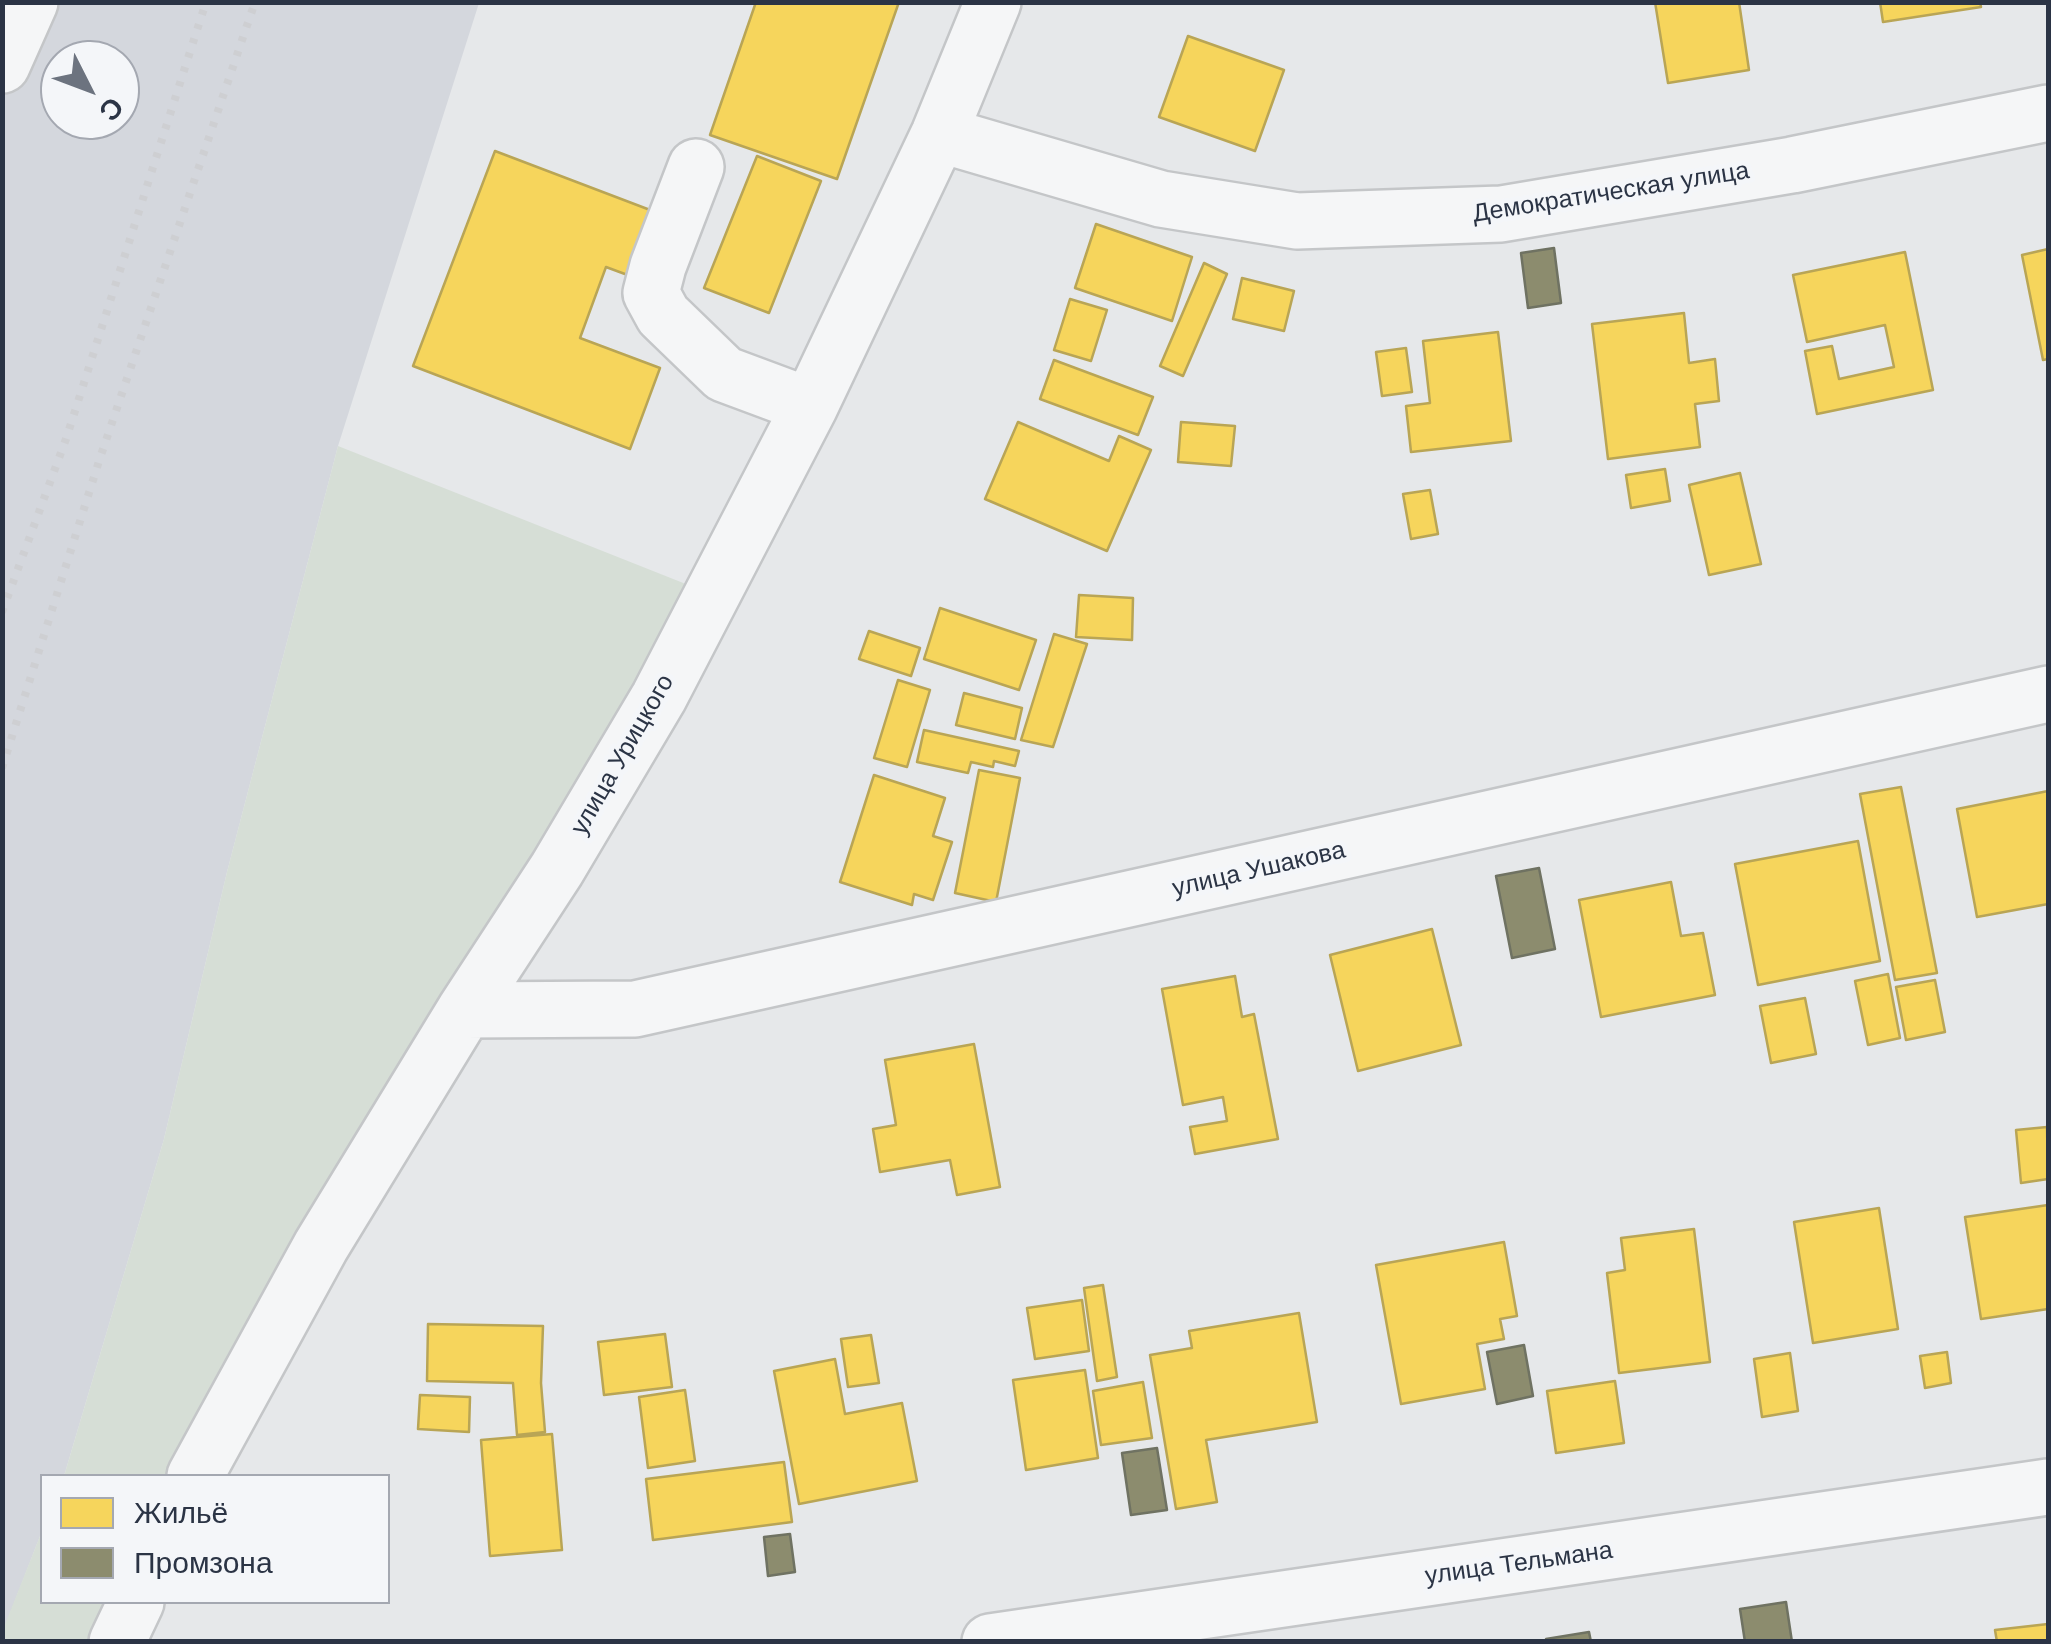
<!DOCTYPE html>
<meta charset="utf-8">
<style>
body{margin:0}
#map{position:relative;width:2051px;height:1644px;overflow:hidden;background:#e6e8ea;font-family:Arial,sans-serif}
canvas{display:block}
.frame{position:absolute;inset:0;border:5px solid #2b3445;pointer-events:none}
.legend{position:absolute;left:40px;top:1474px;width:350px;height:130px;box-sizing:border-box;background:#f4f6f9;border:2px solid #a4a8b1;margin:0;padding:12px 18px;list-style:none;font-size:30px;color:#2b3445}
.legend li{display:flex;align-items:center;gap:20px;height:50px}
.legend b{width:50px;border:2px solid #a4a8b1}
.north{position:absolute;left:40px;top:40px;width:100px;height:100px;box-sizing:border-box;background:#f4f6f9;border:2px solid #a4a8b1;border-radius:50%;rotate:132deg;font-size:28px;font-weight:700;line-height:40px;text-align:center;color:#2b3445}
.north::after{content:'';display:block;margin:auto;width:35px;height:45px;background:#6c737f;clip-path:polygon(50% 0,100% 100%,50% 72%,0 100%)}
</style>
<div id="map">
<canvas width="2051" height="1644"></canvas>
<div class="frame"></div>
<ul class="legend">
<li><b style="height:28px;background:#f6d55c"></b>Жильё</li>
<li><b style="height:28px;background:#8c8c6e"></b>Промзона</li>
</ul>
<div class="north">С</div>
</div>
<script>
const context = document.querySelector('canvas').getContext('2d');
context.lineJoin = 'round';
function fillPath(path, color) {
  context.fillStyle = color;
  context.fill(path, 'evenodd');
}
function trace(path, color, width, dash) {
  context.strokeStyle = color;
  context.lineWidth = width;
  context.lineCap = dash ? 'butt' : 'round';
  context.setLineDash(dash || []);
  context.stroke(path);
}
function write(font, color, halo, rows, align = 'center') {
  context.font = font + ' Arial,sans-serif';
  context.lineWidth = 10;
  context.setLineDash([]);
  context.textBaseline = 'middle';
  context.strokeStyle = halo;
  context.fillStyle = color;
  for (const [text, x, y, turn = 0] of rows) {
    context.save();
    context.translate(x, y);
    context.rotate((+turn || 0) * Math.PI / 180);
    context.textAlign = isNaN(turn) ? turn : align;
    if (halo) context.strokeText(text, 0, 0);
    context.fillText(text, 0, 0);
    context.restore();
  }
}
const built = new Path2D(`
 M 70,2 L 479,3 L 338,446 L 227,872 L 164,1139 L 64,1476 L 42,1476 L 42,1531 L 3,1632 L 3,35 L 14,3 ZM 60,60 L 120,60 L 120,120 L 60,120 Z`);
const green = new Path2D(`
 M 338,446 L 711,594 L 175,1476 L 64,1476 L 164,1139 L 227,872 Z
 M 42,1531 L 42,1602 L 116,1602 L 98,1641 L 3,1641 L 2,1632 Z`);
const homes = new Path2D(`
 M 756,2 L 899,2 L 837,179 L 710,135 Z
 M 1655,2 L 1739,2 L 1749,70 L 1668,83 Z
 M 1880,2 L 1980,2 L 1981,7 L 1883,22 Z
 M 1188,36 L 1284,70 L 1255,151 L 1159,117 Z
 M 495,151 L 658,213 L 633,277 L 606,267 L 580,338 L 660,368 L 630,449 L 413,366 Z
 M 757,156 L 821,181 L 769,313 L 704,288 Z
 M 1096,224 L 1192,257 L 1172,321 L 1075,288 Z
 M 2048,249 L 2048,359 L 2043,360 L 2022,255 Z
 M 1905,252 L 1933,390 L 1817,414 L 1805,351 L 1832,346 L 1839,379 L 1894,367 L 1885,325 L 1807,342 L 1793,275 Z
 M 1204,263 L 1227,274 L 1183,376 L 1160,366 Z
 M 1242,278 L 1294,291 L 1284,331 L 1233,319 Z
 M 1070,299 L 1107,310 L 1091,361 L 1054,350 Z
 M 1684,313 L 1689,363 L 1715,359 L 1719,401 L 1695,404 L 1700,447 L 1608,459 L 1592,324 Z
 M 1498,332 L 1511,441 L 1411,452 L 1406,406 L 1430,403 L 1423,341 Z
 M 1406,348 L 1412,392 L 1382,396 L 1376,352 Z
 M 1054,360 L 1153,397 L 1138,435 L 1040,399 Z
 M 1018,422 L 1109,461 L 1119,436 L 1151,450 L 1107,551 L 985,499 Z
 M 1181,422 L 1235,426 L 1231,466 L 1178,462 Z
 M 1665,469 L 1670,501 L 1631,508 L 1626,475 Z
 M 1740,473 L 1761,564 L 1709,575 L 1689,485 Z
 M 1430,490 L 1438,534 L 1411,539 L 1403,494 Z
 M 1079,595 L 1133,598 L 1132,640 L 1076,637 Z
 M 940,608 L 1036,640 L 1019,690 L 924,659 Z
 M 869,631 L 920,648 L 911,676 L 859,659 Z
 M 1054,634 L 1087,644 L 1053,747 L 1021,740 Z
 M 898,680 L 930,690 L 907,767 L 874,758 Z
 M 964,693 L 1022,708 L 1015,739 L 956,725 Z
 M 924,730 L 1019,751 L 1015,766 L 994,761 L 993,767 L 971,762 L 968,773 L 917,762 Z
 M 979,770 L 1020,778 L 996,902 L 955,893 Z
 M 874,775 L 945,798 L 933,836 L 952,842 L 933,900 L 914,894 L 912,905 L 840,882 Z
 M 1901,787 L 1937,973 L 1895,980 L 1860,794 Z
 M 2048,791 L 2048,904 L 1977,917 L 1957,809 Z
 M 1858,841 L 1880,961 L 1758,985 L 1735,864 Z
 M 1671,882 L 1681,936 L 1703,933 L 1715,995 L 1601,1017 L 1579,900 Z
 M 1432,929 L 1461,1045 L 1358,1071 L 1330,955 Z
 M 1888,974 L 1900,1038 L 1868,1045 L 1855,981 Z
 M 1235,976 L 1242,1017 L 1254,1014 L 1278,1139 L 1195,1154 L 1190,1127 L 1227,1121 L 1223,1097 L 1183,1105 L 1162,989 Z
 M 1935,980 L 1945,1032 L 1906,1040 L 1896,987 Z
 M 1805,998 L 1816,1054 L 1771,1063 L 1760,1006 Z
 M 974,1044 L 1000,1187 L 957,1195 L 950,1160 L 880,1172 L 873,1129 L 896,1125 L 885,1060 Z
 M 2047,1127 L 2048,1179 L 2021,1183 L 2016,1130 Z
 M 2048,1205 L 2048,1309 L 1981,1319 L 1965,1217 Z
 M 1879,1208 L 1898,1329 L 1813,1343 L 1794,1222 Z
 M 1694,1229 L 1710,1362 L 1619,1373 L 1607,1273 L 1625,1270 L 1621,1238 Z
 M 1504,1242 L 1517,1316 L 1500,1319 L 1504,1339 L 1477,1344 L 1485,1389 L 1401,1404 L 1376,1265 Z
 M 1103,1285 L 1117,1377 L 1097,1381 L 1084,1288 Z
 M 1082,1300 L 1089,1351 L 1035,1359 L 1027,1308 Z
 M 1299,1313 L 1317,1422 L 1206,1440 L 1217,1502 L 1176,1509 L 1150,1355 L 1192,1348 L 1189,1331 Z
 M 428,1324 L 543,1326 L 541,1383 L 545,1432 L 517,1435 L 513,1383 L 427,1381 Z
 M 665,1334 L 672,1387 L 604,1395 L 598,1342 Z
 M 871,1335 L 879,1383 L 848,1387 L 841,1339 Z
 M 1947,1352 L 1951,1383 L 1925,1388 L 1920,1356 Z
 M 1790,1353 L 1798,1411 L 1762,1417 L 1754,1359 Z
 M 835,1359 L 845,1414 L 902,1403 L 917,1481 L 799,1504 L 774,1371 Z
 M 1085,1370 L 1098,1458 L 1026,1470 L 1013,1380 Z
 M 1615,1381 L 1624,1443 L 1556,1453 L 1547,1391 Z
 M 1143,1382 L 1152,1438 L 1101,1445 L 1093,1391 Z
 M 685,1390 L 695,1461 L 648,1468 L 639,1397 Z
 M 420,1395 L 470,1397 L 469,1432 L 418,1429 Z
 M 552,1434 L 562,1550 L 490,1556 L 481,1440 Z
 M 784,1462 L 792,1522 L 653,1540 L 646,1479 Z
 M 2048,1624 L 2048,1642 L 1997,1642 L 1995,1630 Z`);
const industry = new Path2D(`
 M 1554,248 L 1561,303 L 1528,308 L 1521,253 Z
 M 1539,868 L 1555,949 L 1512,958 L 1496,876 Z
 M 1524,1345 L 1533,1396 L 1497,1404 L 1487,1352 Z
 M 1157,1448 L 1167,1510 L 1131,1515 L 1122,1453 Z
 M 790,1534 L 795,1572 L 768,1576 L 764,1537 Z
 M 1786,1602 L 1792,1642 L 1745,1642 L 1740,1609 Z
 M 1589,1632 L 1591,1642 L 1546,1642 L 1546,1639 Z`);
const minor = new Path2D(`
 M 2,65 L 30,2
 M 939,134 L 1161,199 L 1297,221 L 1501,214 L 1792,165 L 2048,113
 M 696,167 L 658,266 L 651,293 L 663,315 L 724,374 L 810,406
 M 465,1010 L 635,1009 L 2048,694
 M 195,1476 L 321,1246 L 465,1010 L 557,869 L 659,697 L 810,406 L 939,134 L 993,2
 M 117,1642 L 136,1602
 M 990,1642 L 2048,1487`);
const rail = new Path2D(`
 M 2,612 L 66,439 L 206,2
 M 2,768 L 100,458 L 255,2`);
const streetNames = [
 ["Демократическая улица",1611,193,-9],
 ["улица Урицкого",623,755,-60],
 ["улица Ушакова",1259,870,-13],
 ["улица Тельмана",1519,1564,-8]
];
fillPath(built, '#d4d7dd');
fillPath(green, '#d6ded6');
fillPath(homes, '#f6d55c');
trace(homes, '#b9a555', 2.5);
fillPath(industry, '#8c8c6e');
trace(industry, '#6f7262', 2.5);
trace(minor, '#c4c6c8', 60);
trace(minor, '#f5f6f7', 55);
trace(rail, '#cecfd2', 8, [5, 10]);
write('25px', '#2b3445', '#f4f6f9', streetNames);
</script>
